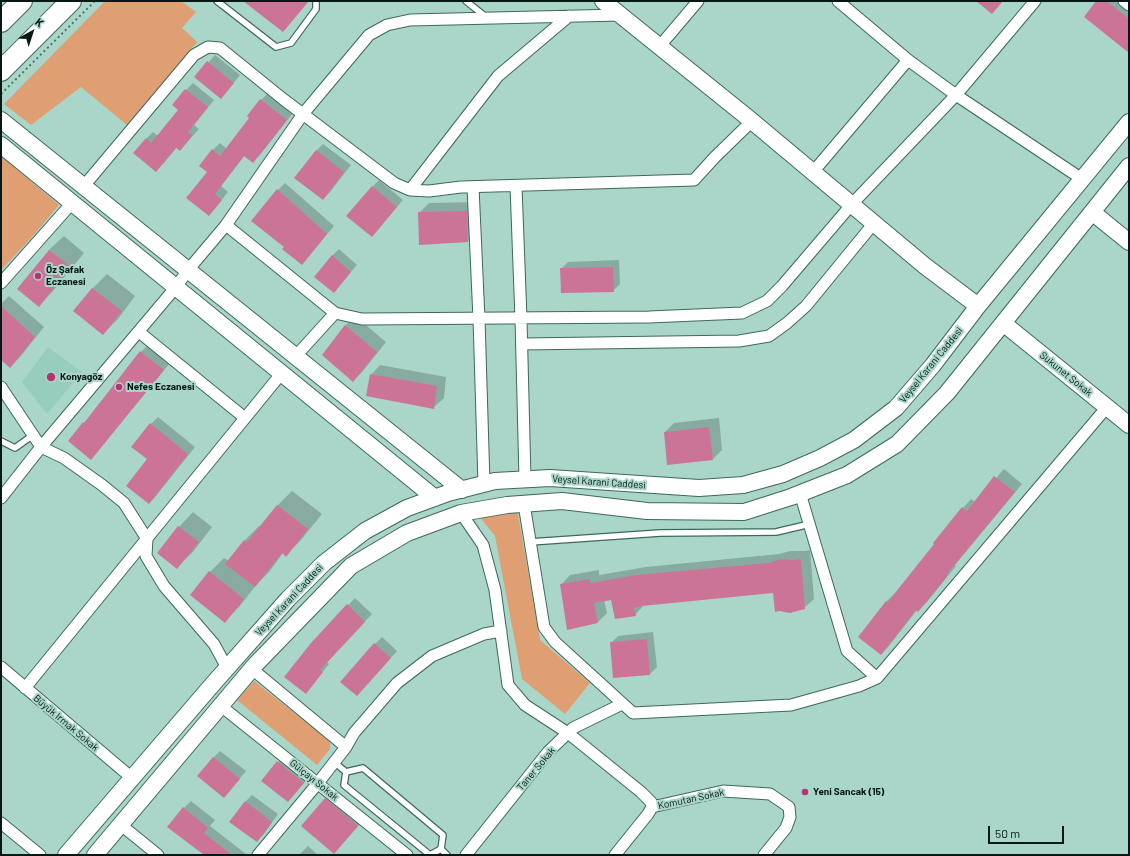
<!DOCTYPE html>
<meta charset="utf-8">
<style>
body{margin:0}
#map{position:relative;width:1130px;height:856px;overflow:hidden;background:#a9d6c9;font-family:Barlow,sans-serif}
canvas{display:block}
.frame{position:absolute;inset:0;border:2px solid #071814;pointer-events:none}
.north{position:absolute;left:12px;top:12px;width:40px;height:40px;-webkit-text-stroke:3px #a9d6c9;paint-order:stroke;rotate:39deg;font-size:11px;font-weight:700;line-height:16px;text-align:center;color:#071814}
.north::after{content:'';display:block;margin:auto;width:14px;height:18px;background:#071814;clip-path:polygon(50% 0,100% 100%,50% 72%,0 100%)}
.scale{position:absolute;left:988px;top:826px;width:76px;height:18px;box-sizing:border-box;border:2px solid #071814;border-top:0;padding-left:5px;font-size:12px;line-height:14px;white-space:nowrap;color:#071814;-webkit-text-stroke:3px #a9d6c9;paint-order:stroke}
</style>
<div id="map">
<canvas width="1130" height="856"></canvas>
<div class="frame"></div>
<div class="north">K</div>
<div class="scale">50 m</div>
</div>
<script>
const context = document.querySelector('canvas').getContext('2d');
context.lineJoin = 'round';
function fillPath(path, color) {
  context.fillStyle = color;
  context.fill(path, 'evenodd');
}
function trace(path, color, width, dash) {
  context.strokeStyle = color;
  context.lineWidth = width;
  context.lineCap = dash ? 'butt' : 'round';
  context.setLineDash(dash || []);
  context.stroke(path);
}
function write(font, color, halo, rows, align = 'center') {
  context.font = font + ' Barlow,sans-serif';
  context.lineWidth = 4;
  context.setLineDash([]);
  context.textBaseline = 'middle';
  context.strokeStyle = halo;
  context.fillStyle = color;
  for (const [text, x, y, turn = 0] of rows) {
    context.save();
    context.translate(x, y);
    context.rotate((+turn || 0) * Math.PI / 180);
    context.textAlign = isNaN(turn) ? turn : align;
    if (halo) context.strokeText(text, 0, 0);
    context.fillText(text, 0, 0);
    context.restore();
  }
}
const built = new Path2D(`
 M 48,347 L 82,372 L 47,414 L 22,382 Z`);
const green = new Path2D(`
 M 105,1 L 181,1 L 196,12 L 182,28 L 197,42 L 127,125 L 81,87 L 31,125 L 4,104 Z
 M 1,156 L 59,205 L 32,237 L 1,270 Z
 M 517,509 L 540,640 L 590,683 L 565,714 L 522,679 L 495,536 L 478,515 Z
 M 254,681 L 330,741 L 330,749 L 317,765 L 237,700 Z`);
const shadow = new Path2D(`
 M 1097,1 L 1129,2 L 1129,51 Z
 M 215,55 L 240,75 L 228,90 L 196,77 Z
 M 193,83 L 214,100 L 194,125 L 199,129 L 180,150 L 177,147 L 163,164 L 146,139 L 153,132 L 158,136 L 180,109 L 186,90 Z
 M 268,93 L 293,113 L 260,155 L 253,162 L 245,155 L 221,186 L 228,192 L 216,207 L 209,172 L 213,150 L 220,143 L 227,149 L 250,118 L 261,100 Z
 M 323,144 L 351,165 L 330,192 L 323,199 L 316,151 Z
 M 379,180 L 403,200 L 372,236 L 372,187 Z
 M 285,183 L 334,226 L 302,264 L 285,246 L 278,190 Z
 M 476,202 L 478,231 L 468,241 L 420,244 L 420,212 L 429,203 Z
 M 64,236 L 84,253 L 53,291 L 39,305 L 49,250 Z
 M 339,249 L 357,265 L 334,291 L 332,256 Z
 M 619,260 L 620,284 L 613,291 L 561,269 L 568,262 Z
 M 107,274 L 135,296 L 118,319 L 103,334 L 75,311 L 93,288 Z
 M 9,296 L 44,327 L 20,357 L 10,367 L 1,359 L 1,304 Z
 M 355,316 L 386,342 L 363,371 L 353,381 L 323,354 L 346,325 Z
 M 148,345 L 170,363 L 91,459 L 84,423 L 91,416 L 141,352 Z
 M 380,365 L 446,377 L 444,398 L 434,407 L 371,375 Z
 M 158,417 L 195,447 L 156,496 L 149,503 L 148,459 L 151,424 Z
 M 719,418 L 722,450 L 712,460 L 665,432 L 674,423 Z
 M 1004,469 L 1022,484 L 955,565 L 956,566 L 927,602 L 918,611 L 917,610 L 889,646 L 881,654 L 859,637 L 887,601 L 895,593 L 935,544 L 934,543 L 963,508 L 971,499 L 975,502 Z
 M 292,491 L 322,514 L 300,541 L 286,555 L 283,553 L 269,572 L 257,584 L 239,607 L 225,621 L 192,595 L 210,572 L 224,558 L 229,561 L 245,540 L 259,526 L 261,527 L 278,505 Z
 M 193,512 L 212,527 L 192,553 L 177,567 L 159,552 L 179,527 Z
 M 810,550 L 814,599 L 804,608 L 773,592 L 644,605 L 635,615 L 612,599 L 604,600 L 607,613 L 598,622 L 568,628 L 561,585 L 570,575 L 599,570 L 599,575 L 646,567 L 779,554 L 790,551 L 805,551 Z
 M 355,598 L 372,614 L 327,662 L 329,664 L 312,685 L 312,644 Z
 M 653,632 L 657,667 L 650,674 L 611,643 L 618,636 Z
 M 382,637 L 397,651 L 364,688 L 375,644 Z
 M 220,751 L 246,771 L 224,797 L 213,758 Z
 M 285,755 L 311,775 L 288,801 L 278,762 Z
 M 335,789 L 367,816 L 334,853 L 325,799 Z
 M 252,795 L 278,814 L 264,834 L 257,841 L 245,802 Z
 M 191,801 L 215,820 L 210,826 L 246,854 L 246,855 L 203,855 L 204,854 L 184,808 Z
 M 402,845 L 415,855 L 393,855 Z
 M 308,846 L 318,855 L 299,855 Z`);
const building = new Path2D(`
 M 243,1 L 309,1 L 283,32 Z
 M 976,1 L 1003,1 L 992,14 Z
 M 1096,1 L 1107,1 L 1129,19 L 1129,53 L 1084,17 Z
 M 207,61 L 234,83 L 221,99 L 194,77 Z
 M 185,89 L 208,107 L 188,132 L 192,136 L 180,151 L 176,148 L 156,172 L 133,153 L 146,138 L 151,143 L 178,110 L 172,105 Z
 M 260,99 L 287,120 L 253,163 L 244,156 L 215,194 L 222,200 L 209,216 L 186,198 L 207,172 L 199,166 L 212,149 L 220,156 L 249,118 L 247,116 Z
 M 316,150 L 344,172 L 323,200 L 294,178 Z
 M 372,186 L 397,207 L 372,237 L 346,216 Z
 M 277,189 L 327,234 L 302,265 L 282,249 L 284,247 L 251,221 Z
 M 467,211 L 468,242 L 419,245 L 418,212 Z
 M 49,250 L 71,267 L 39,307 L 17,289 Z
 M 332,255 L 351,272 L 334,293 L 314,277 Z
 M 613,267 L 614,292 L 561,293 L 560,268 Z
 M 92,288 L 122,311 L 103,335 L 73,311 Z
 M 1,306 L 35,337 L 10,368 L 1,360 Z
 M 345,325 L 377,352 L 353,382 L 322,355 Z
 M 140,351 L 164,370 L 91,460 L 68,441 L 83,422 L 84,423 Z
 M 370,374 L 437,386 L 434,409 L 366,396 Z
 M 150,423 L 188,454 L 149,504 L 126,486 L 147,459 L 131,447 Z
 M 709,427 L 713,460 L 667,465 L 664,432 Z
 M 994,476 L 1015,492 L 947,574 L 948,575 L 918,612 L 916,610 L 881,655 L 858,637 L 886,601 L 888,602 L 934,544 L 933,543 L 962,507 L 967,511 Z
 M 277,505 L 308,529 L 286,557 L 282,553 L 255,587 L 225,564 L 244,540 L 247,542 Z
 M 178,526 L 199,542 L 177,569 L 157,553 Z
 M 781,559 L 795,560 L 801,559 L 805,609 L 790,613 L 779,611 L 775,612 L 773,593 L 642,606 L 634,608 L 636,616 L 615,619 L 611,600 L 594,603 L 598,623 L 567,630 L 560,584 L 590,579 L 590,583 L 636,575 L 769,563 Z
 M 209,571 L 244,599 L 225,623 L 190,595 Z
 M 347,604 L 365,622 L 320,670 L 323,672 L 306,694 L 284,677 L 311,643 Z
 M 647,639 L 650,675 L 613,678 L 610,642 Z
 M 374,643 L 391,658 L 357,696 L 340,682 Z
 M 213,757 L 240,779 L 224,798 L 197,776 Z
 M 277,761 L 304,783 L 288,802 L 261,781 Z
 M 325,798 L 358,826 L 334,854 L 301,826 Z
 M 245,801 L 272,822 L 257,842 L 229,822 Z
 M 183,807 L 208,828 L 204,833 L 232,855 L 204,855 L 167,827 Z`);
const path = new Path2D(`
 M 1,94 L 95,1`);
const lane = new Path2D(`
 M 217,1 L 276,47 L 291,43 L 316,9 L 316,1
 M 466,1 L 486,17
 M 1,441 L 15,448 L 33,435
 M 530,542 L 660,533 L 776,532 L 810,524
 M 334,762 L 346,772
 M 363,768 L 443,835 L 441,849 L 430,855 L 344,785 L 346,772 Z
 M 441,849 L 447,855`);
const street = new Path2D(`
 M 838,1 L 908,60 L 956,95 L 1082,179
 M 1124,1 L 1129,5
 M 659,47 L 698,1
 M 813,172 L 908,60
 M 516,186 L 521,319 L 525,479
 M 83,187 L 194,55 L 208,47 L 220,48 L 283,99 L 394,183 L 410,190 L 429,191 L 461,187 L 694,180 L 715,157 L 752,121
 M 473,187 L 479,319 L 484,483
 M 410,190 L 498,76 L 569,16
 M 226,225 L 335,313 L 362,319 L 649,317 L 742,313 L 767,301 L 782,286 L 852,204 L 956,95 L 1035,1
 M 1,283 L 72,203
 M 139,332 L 245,418
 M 522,344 L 739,341 L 769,336 L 787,323 L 806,306 L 874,223
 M 295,357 L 335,313
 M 1,387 L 41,447 L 176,287 L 188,270 L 226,225 L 303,114 L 369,35 L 387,25 L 410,20 L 620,15
 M 800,493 L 847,651 L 877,678 L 1107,407
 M 1,498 L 41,447 L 64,458 L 102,485 L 124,503 L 147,539 L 146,556 L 164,586 L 214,644 L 227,668
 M 524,504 L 544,627 L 555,642 L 633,713 L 791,705 L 859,686 L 877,678
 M 461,513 L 483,545 L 495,590 L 508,685 L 525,705 L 568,733 L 641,792 L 651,802 L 652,807 L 648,814 L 615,855
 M 1,667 L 132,778
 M 252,669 L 346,747
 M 25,688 L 281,374
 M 221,706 L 407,855
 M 652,807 L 723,791 L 770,794 L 789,807 L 790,817 L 786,828 L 764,855
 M 1,823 L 40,855
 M 121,825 L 158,855
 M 258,855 L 318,783 L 346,747 L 354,733 L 397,683 L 432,656 L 484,634 L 501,631
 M 466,855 L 548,752 L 573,728 L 622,704`);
const secondary = new Path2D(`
 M 603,1 L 747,117 L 925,266 L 978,306
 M 1,120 L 462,490
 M 1,145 L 435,498
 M 1092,212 L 1129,242
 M 1003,323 L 1129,425
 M 66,855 L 212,685 L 288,599 L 324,563 L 365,531 L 407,508 L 448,493 L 495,481 L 550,478 L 699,488 L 743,485 L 783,474 L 820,458 L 854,440 L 896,408 L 933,365 L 978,306 L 1129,122
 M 95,855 L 255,665 L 351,566 L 407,533 L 461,513 L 507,505 L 562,501 L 647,511 L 744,512 L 791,497 L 847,475 L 897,444 L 947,393 L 1129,166`);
const highway = new Path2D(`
 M 1,22 L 22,1
 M 1,71 L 71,1`);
const markers = [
 [38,276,4,"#b73173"],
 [51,377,5,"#b73173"],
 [119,387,4,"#b73173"],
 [805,792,4,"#b73173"]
];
const poiNames = [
 ["Öz Şafak",46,270],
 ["Eczanesi",46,282],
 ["Konyagöz",60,377],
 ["Nefes Eczanesi",127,387],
 ["Yeni Sancak (15)",813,792]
];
const streetNames = [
 ["Veysel Karani Caddesi",931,365,-51],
 ["Sukunet Sokak",1066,374,39],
 ["Veysel Karani Caddesi",599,482,4],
 ["Veysel Karani Caddesi",289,600,-47],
 ["Büyük Irmak Sokak",66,723,40],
 ["Taner Sokak",536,769,-50],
 ["Gülçayı Sokak",314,780,39],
 ["Komutan Sokak",691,799,-12]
];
fillPath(built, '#97cdbd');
fillPath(green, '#df9f73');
fillPath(shadow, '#0003');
fillPath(building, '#cc7498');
trace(lane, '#3e685d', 8);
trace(street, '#3e685d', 13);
trace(secondary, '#3e685d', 18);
trace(highway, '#3e685d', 22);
trace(path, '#527068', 2, [2, 3]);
trace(lane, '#fff', 5.5);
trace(street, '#fff', 11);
trace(secondary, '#fff', 16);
trace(highway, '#fff', 20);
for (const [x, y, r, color] of markers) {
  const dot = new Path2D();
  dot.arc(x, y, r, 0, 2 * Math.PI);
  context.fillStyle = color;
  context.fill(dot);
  trace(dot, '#a9d6c9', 1.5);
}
write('bold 10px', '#071814', '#a9d6c9', poiNames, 'left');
write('10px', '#071814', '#a9d6c9', streetNames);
</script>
